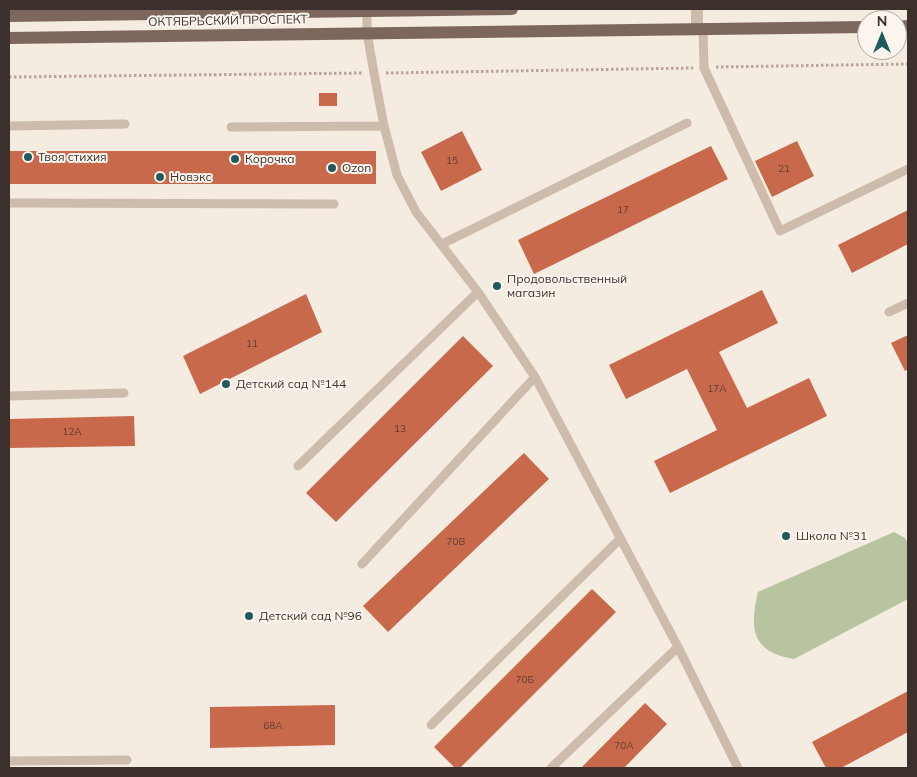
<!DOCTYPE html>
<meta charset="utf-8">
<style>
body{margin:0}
#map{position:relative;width:917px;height:777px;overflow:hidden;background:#f4ebe1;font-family:Mulish,sans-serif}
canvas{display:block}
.frame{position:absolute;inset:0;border:10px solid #3b302b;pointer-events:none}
.north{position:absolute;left:857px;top:10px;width:50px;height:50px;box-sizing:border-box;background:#fbf5ee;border:1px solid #aea6a0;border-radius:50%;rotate:0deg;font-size:14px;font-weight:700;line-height:20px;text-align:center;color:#3b302b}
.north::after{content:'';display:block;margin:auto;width:18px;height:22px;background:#1f5a5e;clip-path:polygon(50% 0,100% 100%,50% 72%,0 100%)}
</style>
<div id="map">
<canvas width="917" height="777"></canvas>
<div class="frame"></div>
<div class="north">N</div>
</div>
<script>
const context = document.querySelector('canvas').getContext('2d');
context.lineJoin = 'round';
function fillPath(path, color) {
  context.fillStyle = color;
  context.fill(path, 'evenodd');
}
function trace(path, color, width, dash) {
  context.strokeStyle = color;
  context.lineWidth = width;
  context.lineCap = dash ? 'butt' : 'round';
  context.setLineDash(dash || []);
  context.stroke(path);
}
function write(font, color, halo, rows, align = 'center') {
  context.font = font + ' Mulish,sans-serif';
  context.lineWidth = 4;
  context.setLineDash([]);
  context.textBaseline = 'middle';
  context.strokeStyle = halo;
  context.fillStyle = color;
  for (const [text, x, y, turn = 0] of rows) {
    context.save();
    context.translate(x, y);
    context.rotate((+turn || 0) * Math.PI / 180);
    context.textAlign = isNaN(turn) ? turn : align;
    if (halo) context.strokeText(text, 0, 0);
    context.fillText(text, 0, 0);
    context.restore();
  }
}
const green = new Path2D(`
 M 894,532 L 905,538 L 908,543 L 908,599 L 794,659 C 752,652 749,630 758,592 Z`);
const building = new Path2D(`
 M 319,93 L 337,93 L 337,106 L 319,106 Z
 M 462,131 L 482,170 L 441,191 L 421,152 Z
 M 797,141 L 814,176 L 772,197 L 755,161 Z
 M 711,146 L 728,179 L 534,274 L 518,240 Z
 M 10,151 L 376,151 L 376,184 L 10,184 Z
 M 908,210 L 908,244 L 852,273 L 838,245 Z
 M 762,290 L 778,323 L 719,352 L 747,408 L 809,378 L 827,416 L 670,493 L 654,461 L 717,430 L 687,369 L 626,399 L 609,365 Z
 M 306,294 L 322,332 L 200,394 L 183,356 Z
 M 908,335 L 908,369 L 905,371 L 891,343 Z
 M 463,336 L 493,366 L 336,522 L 306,493 Z
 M 134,416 L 135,446 L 9,448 L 9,419 Z
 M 524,453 L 549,479 L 388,632 L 363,606 Z
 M 592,589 L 616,612 L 460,768 L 455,768 L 434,747 Z
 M 908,691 L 908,732 L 841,768 L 826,768 L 812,742 Z
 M 645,703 L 667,724 L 624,768 L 581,768 Z
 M 335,705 L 335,745 L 210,748 L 210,707 Z`);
const path = new Path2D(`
 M 716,67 L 908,64
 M 386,73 L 693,68
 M 9,77 L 363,73`);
const service = new Path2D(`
 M 367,11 L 367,33 L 374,73 L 384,126 L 397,175 L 416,212 L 478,292 L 535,377 L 678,647 L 738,768
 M 703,29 L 704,68 L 780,231 L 908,169
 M 9,126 L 125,124
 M 231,127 L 384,126
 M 9,203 L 334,204
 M 442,244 L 687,123
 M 889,312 L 908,303
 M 9,396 L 124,393
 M 298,466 L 478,292
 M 362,564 L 535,377
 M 431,725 L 620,539
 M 9,761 L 127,760
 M 551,768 L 678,647`);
const minor = new Path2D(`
 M 697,9 L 697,29`);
const primary = new Path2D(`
 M 9,16 L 512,9
 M 897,27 L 908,26
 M 9,38 L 867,27`);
const markers = [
 [28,157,5,"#1f5a5e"],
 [235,159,5,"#1f5a5e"],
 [332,168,5,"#1f5a5e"],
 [160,177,5,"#1f5a5e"],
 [497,286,5,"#1f5a5e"],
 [226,384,5,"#1f5a5e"],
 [786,536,5,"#1f5a5e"],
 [249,616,5,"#1f5a5e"]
];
const numberNames = [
 ["15",452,161],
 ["21",784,169],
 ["17",623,210],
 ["11",252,344],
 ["17А",717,389],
 ["13",400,429],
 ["12А",72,432],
 ["70В",456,542],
 ["70Б",525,680],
 ["68А",273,726],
 ["70А",624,746]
];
const streetNames = [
 ["ОКТЯБРЬСКИЙ ПРОСПЕКТ",228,21,-1]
];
const poiNames = [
 ["Твоя стихия",38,157],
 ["Корочка",245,159],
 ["Ozon",342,168],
 ["Новэкс",170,177],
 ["Продовольственный",507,279],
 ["магазин",507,293],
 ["Детский сад №144",236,384],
 ["Школа №31",796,536],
 ["Детский сад №96",259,616]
];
fillPath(green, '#b8c4a0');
fillPath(building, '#c8694b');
trace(path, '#b9a596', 3, [2.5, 2.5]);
trace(service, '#cdbbac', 9);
trace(minor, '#cdbbac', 12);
trace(primary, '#7d675c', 12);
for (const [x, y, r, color] of markers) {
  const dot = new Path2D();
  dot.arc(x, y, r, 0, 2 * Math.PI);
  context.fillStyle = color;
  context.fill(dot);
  trace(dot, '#fbf5ee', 2);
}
write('10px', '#5e3e33', null, numberNames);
write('12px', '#3b302b', '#fbf5ee', streetNames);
write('12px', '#3b302b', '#fbf5ee', poiNames, 'left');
</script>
